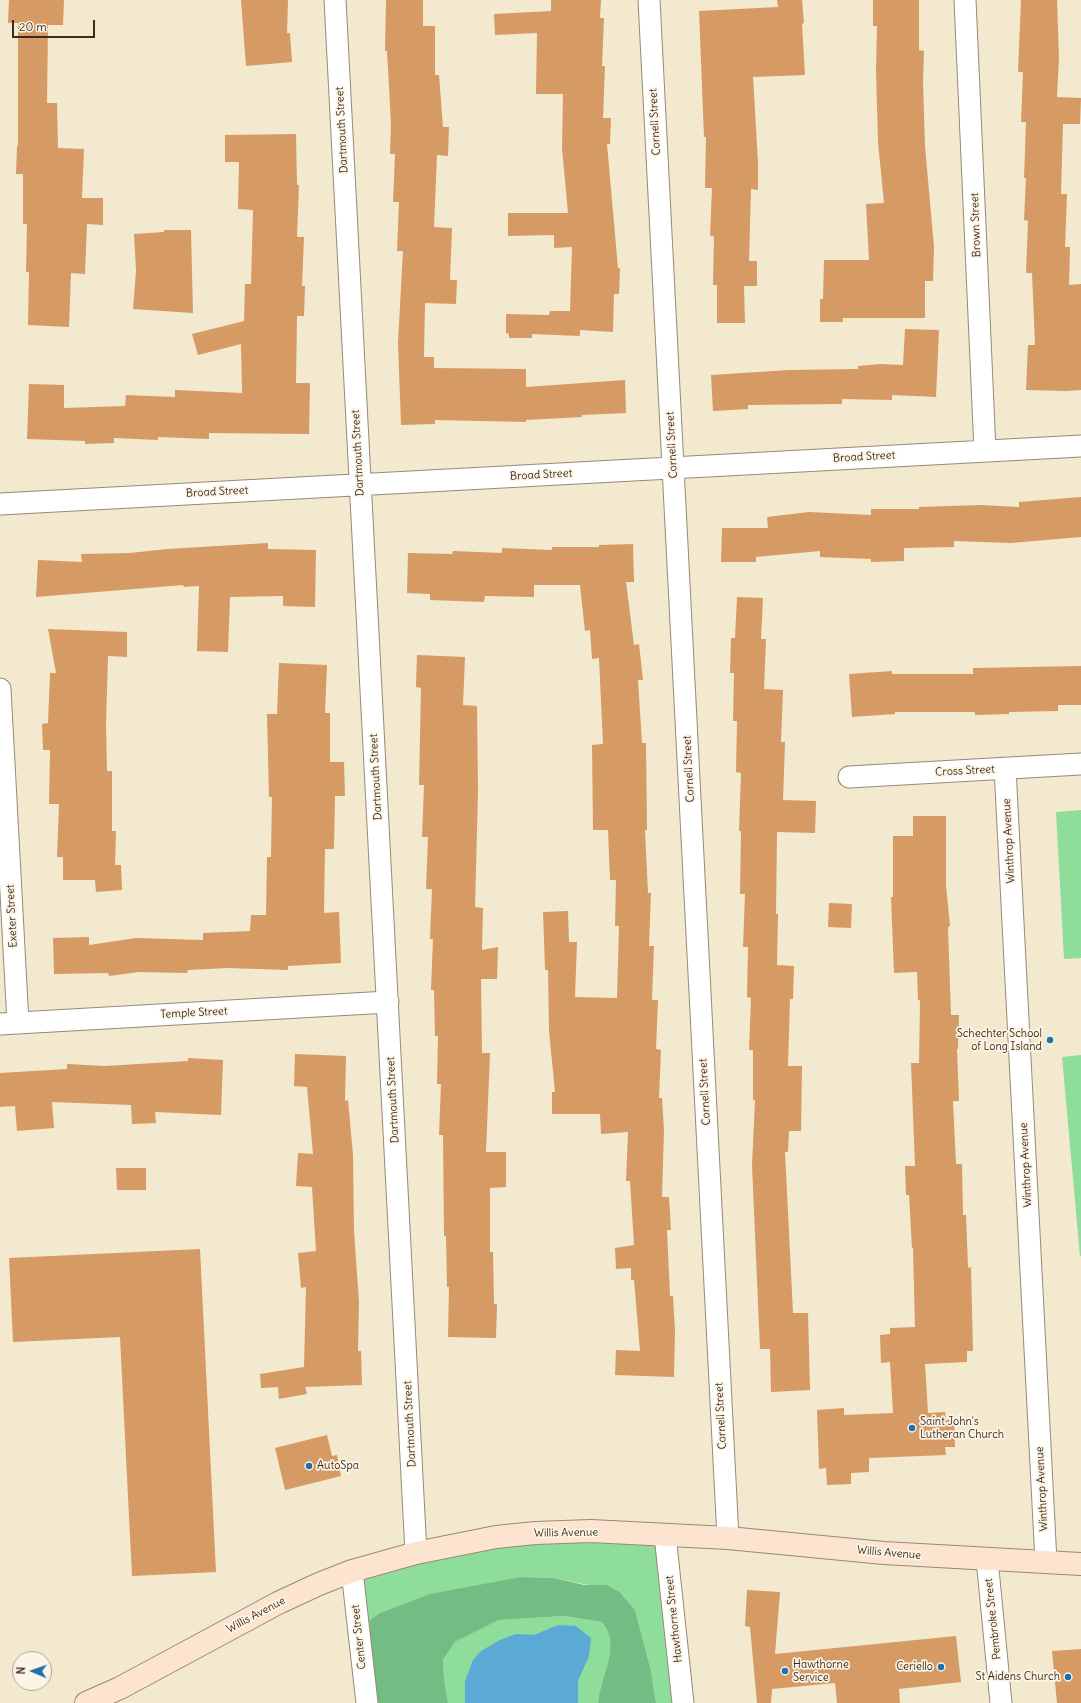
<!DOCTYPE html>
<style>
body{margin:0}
#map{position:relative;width:1081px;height:1703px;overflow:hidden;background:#f2e9cf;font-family:Delius,sans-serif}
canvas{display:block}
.north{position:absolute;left:12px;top:1651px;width:40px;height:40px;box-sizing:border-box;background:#fcf5e5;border:1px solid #afa495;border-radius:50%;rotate:272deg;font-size:11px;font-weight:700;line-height:16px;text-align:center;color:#3b2a1e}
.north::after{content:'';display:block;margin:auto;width:14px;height:18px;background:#1f6fb2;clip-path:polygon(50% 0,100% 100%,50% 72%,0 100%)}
.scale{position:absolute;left:12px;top:20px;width:83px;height:18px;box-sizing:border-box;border:2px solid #3b2a1e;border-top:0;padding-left:5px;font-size:12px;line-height:14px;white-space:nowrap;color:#3b2a1e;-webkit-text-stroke:3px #fcf5e5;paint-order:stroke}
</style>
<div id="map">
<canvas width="1081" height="1703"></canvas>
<div class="north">N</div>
<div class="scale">20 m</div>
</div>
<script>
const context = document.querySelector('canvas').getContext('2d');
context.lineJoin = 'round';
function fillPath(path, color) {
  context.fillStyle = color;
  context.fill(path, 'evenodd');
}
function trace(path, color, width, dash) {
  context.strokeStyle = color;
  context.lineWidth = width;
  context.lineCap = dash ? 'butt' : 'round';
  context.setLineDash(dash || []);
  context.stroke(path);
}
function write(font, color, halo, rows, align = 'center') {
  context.font = font + ' Delius,sans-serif';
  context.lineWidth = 3.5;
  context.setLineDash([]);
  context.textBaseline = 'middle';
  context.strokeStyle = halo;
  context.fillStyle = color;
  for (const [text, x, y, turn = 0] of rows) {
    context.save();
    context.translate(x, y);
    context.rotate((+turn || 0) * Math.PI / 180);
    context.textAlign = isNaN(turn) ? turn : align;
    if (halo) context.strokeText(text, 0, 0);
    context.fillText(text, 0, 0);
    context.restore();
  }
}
const green = new Path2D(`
 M 1081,810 L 1081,958 L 1064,959 L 1056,812 Z
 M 1081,1055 L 1081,1256 L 1080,1256 L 1062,1057 Z
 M 496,1537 L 666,1539 L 683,1703 L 656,1703 L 651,1671 L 635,1610 L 620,1592 L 607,1585 L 588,1585 L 554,1578 L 521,1577 L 396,1607 C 382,1612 372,1614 368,1630 L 352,1571 Z
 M 564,1616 L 602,1622 C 622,1646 600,1676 598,1703 L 448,1703 L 444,1679 L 443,1660 L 455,1642 L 499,1620 Z`);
const forest = new Path2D(`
 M 521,1577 L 554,1578 L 584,1585 L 607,1585 L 620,1592 L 635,1610 L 651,1671 L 656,1703 L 598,1703 C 600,1676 622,1646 602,1622 L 564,1616 L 499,1620 L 455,1642 L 443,1660 L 444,1679 L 448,1703 L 376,1703 L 368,1630 L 370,1620 L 380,1613 L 430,1594 Z`);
const water = new Path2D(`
 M 558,1625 L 576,1626 L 591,1638 L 589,1656 L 578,1681 L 578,1703 L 465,1703 L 465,1681 L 473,1660 L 481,1651 L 500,1640 L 516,1634 L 534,1635 Z`);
const building = new Path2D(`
 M 9,0 L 64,0 L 63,25 L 48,25 L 47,103 L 57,103 L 58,148 L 84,149 L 82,198 L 103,198 L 103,225 L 87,224 L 85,274 L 71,273 L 69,327 L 28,325 L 29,272 L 26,272 L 27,224 L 23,224 L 23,174 L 16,174 L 17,146 L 18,146 L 18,23 L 8,23 Z
 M 241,0 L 288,0 L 287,33 L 290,33 L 292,62 L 246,66 Z
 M 386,0 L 423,0 L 423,26 L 435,26 L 435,75 L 439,75 L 443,127 L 449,127 L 448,156 L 437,155 L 434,227 L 452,228 L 450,280 L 457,280 L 456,304 L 425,303 L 424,357 L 434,357 L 434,368 L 526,369 L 526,387 L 625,380 L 626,413 L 582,415 L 582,417 L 526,420 L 526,422 L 435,420 L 435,424 L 401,425 L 398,343 L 403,251 L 397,251 L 399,202 L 393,202 L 395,154 L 390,154 L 391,123 L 387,51 L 385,51 Z
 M 551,0 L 601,0 L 600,18 L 604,18 L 602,66 L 605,66 L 603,118 L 611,118 L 610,144 L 607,144 L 618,268 L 620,268 L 619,294 L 614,294 L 613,332 L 580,330 L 580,336 L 532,334 L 532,338 L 509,338 L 509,334 L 506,333 L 506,314 L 549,315 L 550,311 L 570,311 L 572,247 L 554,248 L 554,235 L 508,236 L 508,213 L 568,213 L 562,148 L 563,94 L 536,94 L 537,33 L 495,35 L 494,14 L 551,11 Z
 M 777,0 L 802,0 L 804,23 L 802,24 L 805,75 L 753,77 L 758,162 L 758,190 L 751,189 L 749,261 L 757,261 L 757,286 L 744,286 L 745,323 L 717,323 L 717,285 L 713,285 L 714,236 L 710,236 L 712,188 L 705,188 L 706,137 L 704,137 L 699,11 L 778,7 Z
 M 873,0 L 919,0 L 919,50 L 924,51 L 923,81 L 925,146 L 934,247 L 933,281 L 925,281 L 925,318 L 843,318 L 843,322 L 820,322 L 820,299 L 823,299 L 824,260 L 869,260 L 866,204 L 884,203 L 878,142 L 876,70 L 877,26 L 873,26 Z
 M 1021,0 L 1057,0 L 1059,58 L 1057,97 L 1081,98 L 1080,124 L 1063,124 L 1061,194 L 1067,194 L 1065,247 L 1070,247 L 1069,285 L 1081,284 L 1081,390 L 1066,391 L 1026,390 L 1028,345 L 1035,345 L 1032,273 L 1026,273 L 1028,221 L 1024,220 L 1026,178 L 1024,178 L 1026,122 L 1021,122 L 1023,72 L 1018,72 Z
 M 296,134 L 297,185 L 299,185 L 297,237 L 304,237 L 302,286 L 305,286 L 304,316 L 297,316 L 296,383 L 310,383 L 309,434 L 209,433 L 209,439 L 158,437 L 158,440 L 114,438 L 114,443 L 85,444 L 85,441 L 27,439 L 29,384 L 64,385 L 64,408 L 125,406 L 126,395 L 175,397 L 175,390 L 242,393 L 241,344 L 198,355 L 192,334 L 244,321 L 245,284 L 251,284 L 253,210 L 238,209 L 239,162 L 225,162 L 225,135 Z
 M 164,230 L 191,230 L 193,313 L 133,309 L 136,271 L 134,234 L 164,232 Z
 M 905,329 L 939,330 L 936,397 L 892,395 L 892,400 L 842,399 L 842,404 L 748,405 L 748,409 L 713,411 L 711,375 L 789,370 L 858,369 L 858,366 L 881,364 L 903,365 Z
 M 1081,497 L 1081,537 L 1011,543 L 954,541 L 954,547 L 904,548 L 904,561 L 871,562 L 871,559 L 820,557 L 820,551 L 756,557 L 756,562 L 721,562 L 722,528 L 768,528 L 767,517 L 809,512 L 871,515 L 871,509 L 919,509 L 919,507 L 981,505 L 1019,507 L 1019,502 Z
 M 268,543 L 268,549 L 316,550 L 315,607 L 283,606 L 283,596 L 230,597 L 228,652 L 197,651 L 199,586 L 184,587 L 183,585 L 36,597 L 38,560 L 82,562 L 81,554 L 130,553 L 167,549 Z
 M 633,544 L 634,582 L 626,582 L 634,645 L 639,644 L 643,680 L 638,680 L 642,743 L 646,743 L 647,830 L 645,830 L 648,893 L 651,893 L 649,946 L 654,946 L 652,1000 L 658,1000 L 656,1049 L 661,1050 L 659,1098 L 662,1098 L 664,1130 L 662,1197 L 669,1197 L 671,1230 L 667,1230 L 670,1296 L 673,1296 L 675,1331 L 674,1377 L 615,1375 L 616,1350 L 640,1351 L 634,1280 L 631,1280 L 631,1268 L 616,1269 L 615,1248 L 634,1245 L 630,1181 L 626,1181 L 628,1132 L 601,1134 L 600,1114 L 552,1114 L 552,1092 L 555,1092 L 549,1031 L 548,970 L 545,970 L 543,912 L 568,911 L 569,942 L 577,942 L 575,997 L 617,998 L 619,926 L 615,926 L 616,880 L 610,880 L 608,830 L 593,830 L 592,745 L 603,744 L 599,658 L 592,659 L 590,630 L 585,631 L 580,585 L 534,585 L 534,597 L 485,596 L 484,602 L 430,600 L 430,594 L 407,593 L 408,553 L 452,554 L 453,551 L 502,553 L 502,548 L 552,550 L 552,547 L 599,547 L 599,545 Z
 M 737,597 L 763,598 L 761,639 L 766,639 L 764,689 L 783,690 L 781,742 L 785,742 L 783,800 L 816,801 L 815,833 L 777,832 L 776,914 L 778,914 L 777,965 L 794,966 L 793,999 L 790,999 L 788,1066 L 802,1066 L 801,1131 L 789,1131 L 788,1152 L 785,1152 L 793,1313 L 808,1313 L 810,1390 L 771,1392 L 770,1349 L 760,1349 L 752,1165 L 755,1100 L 753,1100 L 753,1050 L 749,1050 L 751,998 L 747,997 L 748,947 L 743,947 L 745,894 L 740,894 L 741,831 L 739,831 L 741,773 L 736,772 L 737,721 L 733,721 L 734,673 L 730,673 L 731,638 L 735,638 Z
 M 48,629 L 127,632 L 127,657 L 108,656 L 106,724 L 107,771 L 112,771 L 112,831 L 116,831 L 115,865 L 121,865 L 122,890 L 96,892 L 95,880 L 63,880 L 63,857 L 57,857 L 59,804 L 49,804 L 50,750 L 43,750 L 42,724 L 48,723 L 50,673 L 56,673 Z
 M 417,655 L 465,657 L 463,705 L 477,706 L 478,791 L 475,907 L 483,908 L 482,950 L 498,947 L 497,979 L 481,979 L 482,1053 L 490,1053 L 486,1152 L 506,1152 L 506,1187 L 490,1188 L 490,1252 L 493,1252 L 494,1304 L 497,1304 L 496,1338 L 448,1337 L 449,1287 L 447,1287 L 446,1236 L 444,1236 L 443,1135 L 439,1135 L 441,1084 L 437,1084 L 438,1036 L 435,1036 L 434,990 L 431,990 L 433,939 L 430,939 L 432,889 L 426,889 L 428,837 L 422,837 L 424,785 L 419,785 L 421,688 L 416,687 Z
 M 279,663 L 327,665 L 325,713 L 330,713 L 330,762 L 344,762 L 345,796 L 335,796 L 334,849 L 325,849 L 324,913 L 339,912 L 341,963 L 288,966 L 288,970 L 228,968 L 188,970 L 187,973 L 139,972 L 109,976 L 108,973 L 54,974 L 53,938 L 89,937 L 89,945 L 136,938 L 203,940 L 203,933 L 250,931 L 251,915 L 266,915 L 267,857 L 271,857 L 272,797 L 269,797 L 267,714 L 277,714 Z
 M 1081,666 L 1081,705 L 1058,705 L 1058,711 L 1009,712 L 1009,714 L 975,715 L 975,712 L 895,712 L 895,714 L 852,717 L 849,674 L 892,671 L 892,674 L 973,674 L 973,668 Z
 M 913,816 L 946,816 L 946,885 L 950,926 L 948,927 L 951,1015 L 959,1015 L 958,1049 L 957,1049 L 959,1101 L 953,1101 L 956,1164 L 962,1164 L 963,1215 L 966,1215 L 968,1268 L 971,1267 L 973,1351 L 967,1351 L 967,1362 L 925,1364 L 928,1413 L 945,1412 L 946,1420 L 954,1419 L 955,1447 L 945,1447 L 946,1455 L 869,1458 L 869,1472 L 851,1473 L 851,1484 L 827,1485 L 826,1468 L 819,1469 L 817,1410 L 844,1408 L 844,1415 L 893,1413 L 890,1362 L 881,1363 L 880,1335 L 890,1334 L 890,1328 L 915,1327 L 913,1248 L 912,1248 L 909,1195 L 906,1195 L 905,1166 L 915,1166 L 911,1063 L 919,1063 L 920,1000 L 918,1000 L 917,972 L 894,973 L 891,897 L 893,897 L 893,836 L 913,836 Z
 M 829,903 L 852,904 L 851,928 L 828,927 Z
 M 295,1054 L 346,1056 L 345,1101 L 348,1100 L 353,1155 L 354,1231 L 359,1302 L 358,1351 L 361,1351 L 362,1385 L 305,1387 L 307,1394 L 279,1399 L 278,1387 L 261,1388 L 260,1374 L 304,1367 L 306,1287 L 301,1288 L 298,1253 L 316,1251 L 312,1187 L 296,1186 L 298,1153 L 313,1154 L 307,1087 L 294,1086 Z
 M 188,1058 L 223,1060 L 221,1115 L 155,1112 L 156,1123 L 132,1124 L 131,1105 L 52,1102 L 54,1128 L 17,1131 L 15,1106 L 0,1107 L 0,1073 L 67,1069 L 67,1064 L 105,1066 L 188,1061 Z
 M 116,1168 L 146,1168 L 146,1190 L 117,1190 Z
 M 200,1249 L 216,1572 L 132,1576 L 120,1337 L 13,1342 L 9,1258 Z
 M 327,1435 L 332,1456 L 337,1455 L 341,1476 L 285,1490 L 275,1448 Z
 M 747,1590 L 780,1592 L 775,1654 L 956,1636 L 961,1682 L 899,1689 L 900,1703 L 837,1703 L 835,1683 L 772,1689 L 771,1703 L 757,1703 L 750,1627 L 745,1626 Z
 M 1081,1649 L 1081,1703 L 1057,1703 L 1052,1651 Z`);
const street = new Path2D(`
 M 335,0 L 416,1553
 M 649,0 L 728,1538
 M 965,0 L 985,451
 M 0,504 L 1081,446
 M 0,689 L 18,1023
 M 1005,768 L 1046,1562
 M 849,777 L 1081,764
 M 0,1024 L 388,1002
 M 665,1535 L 683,1703
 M 987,1559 L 1001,1703
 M 352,1571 L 367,1703`);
const secondary = new Path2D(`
 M 86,1703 L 120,1688 L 278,1603 L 319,1584 L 352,1571 L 416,1553 L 496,1537 L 535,1533 L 591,1531 L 728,1538 L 884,1553 L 1081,1564`);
const markers = [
 [1050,1040,4,"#1f6fb2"],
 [912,1428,4,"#1f6fb2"],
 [309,1466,4,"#1f6fb2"],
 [941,1667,4,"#1f6fb2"],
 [785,1671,4,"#1f6fb2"],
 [1068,1677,4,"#1f6fb2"]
];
const streetNames = [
 ["Cornell Street",655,122,-93],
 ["Dartmouth Street",342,130,-93],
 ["Brown Street",976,225,-92],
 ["Cornell Street",672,445,-93],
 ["Dartmouth Street",358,453,-93],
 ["Broad Street",864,457,-3],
 ["Broad Street",541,475,-3],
 ["Broad Street",217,492,-3],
 ["Cornell Street",689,769,-93],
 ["Cross Street",965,771,-3],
 ["Dartmouth Street",376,777,-93],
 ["Winthrop Avenue",1009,841,-93],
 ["Exeter Street",12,916,-93],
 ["Temple Street",194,1013,-3],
 ["Cornell Street",705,1092,-93],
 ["Dartmouth Street",393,1100,-93],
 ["Winthrop Avenue",1026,1165,-93],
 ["Cornell Street",721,1416,-93],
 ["Dartmouth Street",410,1424,-93],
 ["Winthrop Avenue",1042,1489,-93],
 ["Willis Avenue",566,1533,-1],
 ["Willis Avenue",889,1553,5],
 ["Willis Avenue",256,1615,-28],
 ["Hawthorne Street",674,1619,-96],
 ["Pembroke Street",993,1619,-96],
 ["Center Street",359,1637,-96]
];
const poiNames = [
 ["Schechter School",1042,1034],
 ["of Long Island",1042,1047],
 ["Saint John's",920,1422,"left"],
 ["Lutheran Church",920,1435,"left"],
 ["AutoSpa",317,1466,"left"],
 ["Hawthorne",793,1665,"left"],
 ["Service",793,1678,"left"],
 ["Ceriello",933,1667],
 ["St Aidens Church",1060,1677]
];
fillPath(green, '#8fdd9b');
fillPath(forest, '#73bc83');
fillPath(water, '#5baad5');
fillPath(building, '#d69a64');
trace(street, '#968a76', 23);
trace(secondary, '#968a76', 24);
trace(street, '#fff', 21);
trace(secondary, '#fde4d1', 22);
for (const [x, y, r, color] of markers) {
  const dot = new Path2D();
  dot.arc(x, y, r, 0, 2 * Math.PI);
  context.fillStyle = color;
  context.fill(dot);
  trace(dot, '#fcf5e5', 1.5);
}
write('11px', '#3b2a1e', '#fcf5e5', streetNames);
write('11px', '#3b2a1e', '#fcf5e5', poiNames, 'right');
</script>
